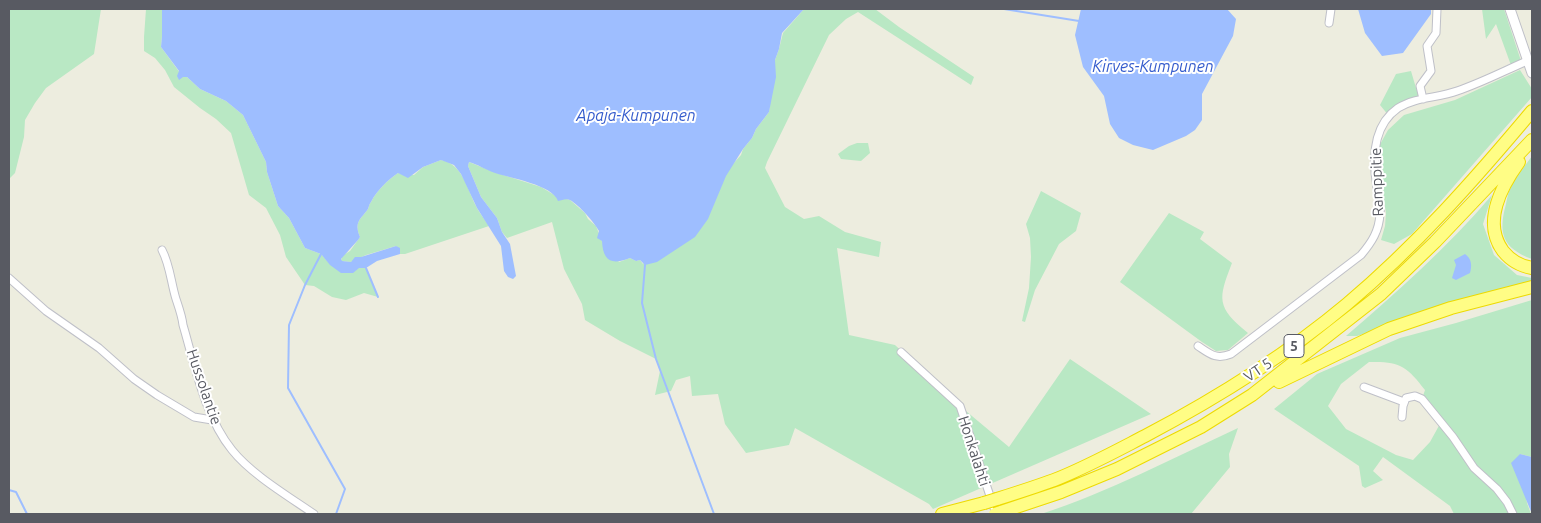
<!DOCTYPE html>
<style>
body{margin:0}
#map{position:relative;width:1541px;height:523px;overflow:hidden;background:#ededdf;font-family:Ubuntu,sans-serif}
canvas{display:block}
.frame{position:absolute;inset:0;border:10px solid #585a62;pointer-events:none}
</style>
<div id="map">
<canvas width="1541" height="523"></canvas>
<div class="frame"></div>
</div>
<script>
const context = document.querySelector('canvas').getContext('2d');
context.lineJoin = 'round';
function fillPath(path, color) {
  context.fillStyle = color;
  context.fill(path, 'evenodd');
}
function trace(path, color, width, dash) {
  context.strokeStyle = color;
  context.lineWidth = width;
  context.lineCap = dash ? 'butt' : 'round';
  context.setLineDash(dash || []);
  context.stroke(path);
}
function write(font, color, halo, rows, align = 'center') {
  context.font = font + ' Ubuntu,sans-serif';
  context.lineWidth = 4;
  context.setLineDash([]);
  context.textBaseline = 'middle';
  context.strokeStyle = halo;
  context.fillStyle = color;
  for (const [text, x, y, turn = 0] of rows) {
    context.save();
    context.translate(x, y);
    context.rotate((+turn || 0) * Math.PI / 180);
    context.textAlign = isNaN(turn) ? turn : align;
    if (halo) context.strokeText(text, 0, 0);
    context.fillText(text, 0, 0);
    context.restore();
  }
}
const green = new Path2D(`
 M 9,9 L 101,9 L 94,54 L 46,88 L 35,103 L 25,120 L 24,137 L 15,173 L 9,179 Z
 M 146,9 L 162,9 L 162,36 L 161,47 L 183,77 L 187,77 L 200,89 L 226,101 L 243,115 L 266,162 L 267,172 L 278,206 L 289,218 L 305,248 L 321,254 L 330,264 L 366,268 L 378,297 L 364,293 L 346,300 L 332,297 L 314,286 L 305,285 L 286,257 L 280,235 L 266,208 L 249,195 L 231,133 L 216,119 L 200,108 L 174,87 L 165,70 L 155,58 L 144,51 L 144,37 Z
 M 804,9 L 875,9 L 899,27 L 974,77 L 971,85 L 858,12 L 846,19 L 829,35 L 767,162 L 765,168 L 785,207 L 804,219 L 819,216 L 845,232 L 881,242 L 879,257 L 837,248 L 849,335 L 895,345 L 960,406 L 1009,447 L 1070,359 L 1151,414 L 933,509 L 929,504 L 795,428 L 789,445 L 746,453 L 725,424 L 718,394 L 692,396 L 690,376 L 676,380 L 671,391 L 655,395 L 660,371 L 656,359 L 620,341 L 585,320 L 582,304 L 564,269 L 552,222 L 507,238 L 502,232 L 497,218 L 481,197 L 468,166 L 469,162 L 494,172 L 541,187 L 556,196 L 570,200 L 585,213 L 588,219 L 596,226 L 602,241 L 619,262 L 630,258 L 636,261 L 640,260 L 643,264 L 741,155 L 743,149 L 752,138 L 756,129 L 769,112 L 775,60 L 779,49 L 783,33 Z
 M 1482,9 L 1504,9 L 1522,64 L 1512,68 L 1496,24 L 1486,39 Z
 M 1520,70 L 1532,89 L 1532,97 L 1412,234 L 1394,244 L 1381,240 L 1385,226 L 1386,213 L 1378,167 L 1378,148 L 1388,130 L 1404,115 L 1455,100 Z
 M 1411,71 L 1416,88 L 1423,99 L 1389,116 L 1380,105 L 1396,74 Z
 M 857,143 L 868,143 L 870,153 L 861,161 L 841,159 L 838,154 L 849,146 Z
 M 1532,156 L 1532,259 C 1502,248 1498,233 1506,204 C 1507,199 1508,193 1510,189 C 1515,177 1525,166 1532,156 Z
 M 441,160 C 463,164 467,189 476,206 C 479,213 485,219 489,226 L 405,254 L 400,254 L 400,251 L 396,246 L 366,255 L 351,262 L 341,261 L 342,256 L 350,251 L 360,237 C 354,222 360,220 368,209 C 369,207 369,204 371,202 C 377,190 388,180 398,173 L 414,175 L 423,167 Z
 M 1041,191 L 1081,213 L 1076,231 L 1059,244 L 1035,290 L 1025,322 L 1022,321 L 1029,288 L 1031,257 L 1030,238 L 1026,224 Z
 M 1492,195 L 1483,224 L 1494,255 L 1517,275 L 1532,278 L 1532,281 L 1518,285 L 1357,336 L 1346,336 C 1397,292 1448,247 1492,195 Z
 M 1169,213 L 1204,232 L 1200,239 L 1232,263 C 1218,299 1216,307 1248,333 L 1228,350 L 1216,351 L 1202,342 L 1120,282 Z
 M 1532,300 L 1532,457 L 1520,454 L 1527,503 L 1531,514 L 1454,514 L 1450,506 L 1383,457 L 1373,471 L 1383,480 L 1365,488 L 1362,486 L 1359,466 L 1274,409 L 1317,374 L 1400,338 L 1456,323 ZM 1369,362 C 1399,361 1407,366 1425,390 L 1422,399 L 1441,422 L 1430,442 L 1413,460 L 1396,455 L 1346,429 L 1328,406 L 1341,384 Z
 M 1238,428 L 1229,454 L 1230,467 L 1191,514 L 1041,514 C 1109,492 1173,458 1238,428 Z`);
const water = new Path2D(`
 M 162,9 L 804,9 L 782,33 L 779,49 L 775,60 L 776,77 L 769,112 L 756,129 L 752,138 L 743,149 L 726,176 L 708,219 L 695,237 L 657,262 L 645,265 L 640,260 L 636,261 L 630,258 C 612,265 603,262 602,241 L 597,238 L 599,231 C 594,222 579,205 570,200 C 566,198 562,200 558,201 C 553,185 510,178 495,173 C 486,170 477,164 469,162 L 468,166 L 481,197 L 497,218 L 502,232 L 510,244 L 516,276 L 513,279 L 508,277 L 504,271 L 501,246 L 477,208 L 461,174 L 454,165 L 441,160 L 423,167 L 408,178 L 398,173 C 388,180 377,190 371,202 C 369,204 369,207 368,209 C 360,220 354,222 360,237 L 358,240 L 341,259 L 342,261 L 351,262 L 355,257 L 361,257 L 396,246 L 400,248 L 400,254 L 377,261 L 366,268 L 359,268 L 353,273 L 341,273 L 330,265 L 321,254 L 305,248 L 289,218 L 278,206 L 267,172 L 266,162 L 243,115 L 226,101 L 200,89 L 187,77 L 183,77 L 179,80 L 177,76 L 179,71 L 161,47 L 162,36 Z
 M 1081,9 L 1227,9 L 1236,19 L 1233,36 L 1202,94 L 1202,120 L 1195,130 L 1186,136 L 1153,150 L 1133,145 L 1119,138 L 1110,124 L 1104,96 L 1083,67 L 1075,35 Z
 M 1358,9 L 1431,9 L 1431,14 L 1403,53 L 1382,56 L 1365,33 Z
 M 1465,254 C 1472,259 1472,266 1470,273 L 1456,280 L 1452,278 L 1456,265 L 1454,260 Z
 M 1520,454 L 1532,457 L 1532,514 L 1511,463 Z`);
const stream = new Path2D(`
 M 1004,9 L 1079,21
 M 321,254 L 305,285 L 289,325 L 288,388 L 345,489 L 336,514
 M 645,265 L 642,303 L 656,359 L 714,514
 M 366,268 L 378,297
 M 9,490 L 16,492 L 27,514`);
const minor = new Path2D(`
 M 1329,23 L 1331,9
 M 1423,99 L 1420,86 L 1431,71 L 1427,46 L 1436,33 L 1437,9
 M 162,250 C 170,265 171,283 176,299 C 179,308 182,316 183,325 C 195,366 205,417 232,450 C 251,474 288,496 314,514
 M 9,278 L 46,311 L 99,348 L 134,379 L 157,395 L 194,417 L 212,420
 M 1198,346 C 1210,354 1216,360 1231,354 L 1361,255 C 1372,242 1379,231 1380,214 C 1381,206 1378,196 1377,188 C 1372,159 1372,126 1398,108 C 1415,97 1438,98 1457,91 C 1481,83 1504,71 1527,61
 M 901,352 L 960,406 L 996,514
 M 1364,387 L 1404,402
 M 1402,417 L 1403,406 L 1406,398 L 1415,396 L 1422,399 L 1453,437 L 1474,468 L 1497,489 L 1507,502 L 1513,514`);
const tertiary = new Path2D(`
 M 1510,9 L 1532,73`);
const motorway = new Path2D(`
 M 1519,162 C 1501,187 1482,222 1503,251 C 1511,261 1520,266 1532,268
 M 1279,382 L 1389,329 L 1451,308 L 1532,287
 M 997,499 C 1016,493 1035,487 1054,480 C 1085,468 1116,451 1145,436 C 1217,398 1285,356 1347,304 C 1416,246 1475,179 1532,111
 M 1001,512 L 1061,492 L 1117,469 L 1201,427 L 1252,395 L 1381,294 L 1435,242 L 1532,140
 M 942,514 L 984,503`);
const motorwayBridge = new Path2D(`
 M 984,503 L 997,499
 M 995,514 L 1001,512`);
const shields = [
 [1294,346,20]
];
const shieldNames = [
 ["5",1294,346]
];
const streetNames = [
 ["Ramppitie",1377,182,-92],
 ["VT 5",1258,370,-34],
 ["Hussolantie",204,387,71],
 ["Honkalahti",974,451,72]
];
const waterNames = [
 ["Kirves-Kumpunen",1153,67],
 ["Apaja-Kumpunen",636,116]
];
fillPath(green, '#b9e8c4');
fillPath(water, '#9ebeff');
trace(stream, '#9ebeff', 2);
trace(minor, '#bfc0c8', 9);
trace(tertiary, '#bfc0c8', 11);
trace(motorway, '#edda00', 14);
trace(minor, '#fff', 7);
trace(tertiary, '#fff', 9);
trace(motorway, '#fffd85', 12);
trace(motorwayBridge, '#edda00', 14, []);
trace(motorwayBridge, '#fffd85', 12);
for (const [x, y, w] of shields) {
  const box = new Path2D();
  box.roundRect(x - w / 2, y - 11.5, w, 23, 4);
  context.fillStyle = '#fff';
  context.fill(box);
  trace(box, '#585a62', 1);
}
write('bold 14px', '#585a62', null, shieldNames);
write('15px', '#585a62', '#fff', streetNames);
write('italic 16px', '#355ccd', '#fff', waterNames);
</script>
